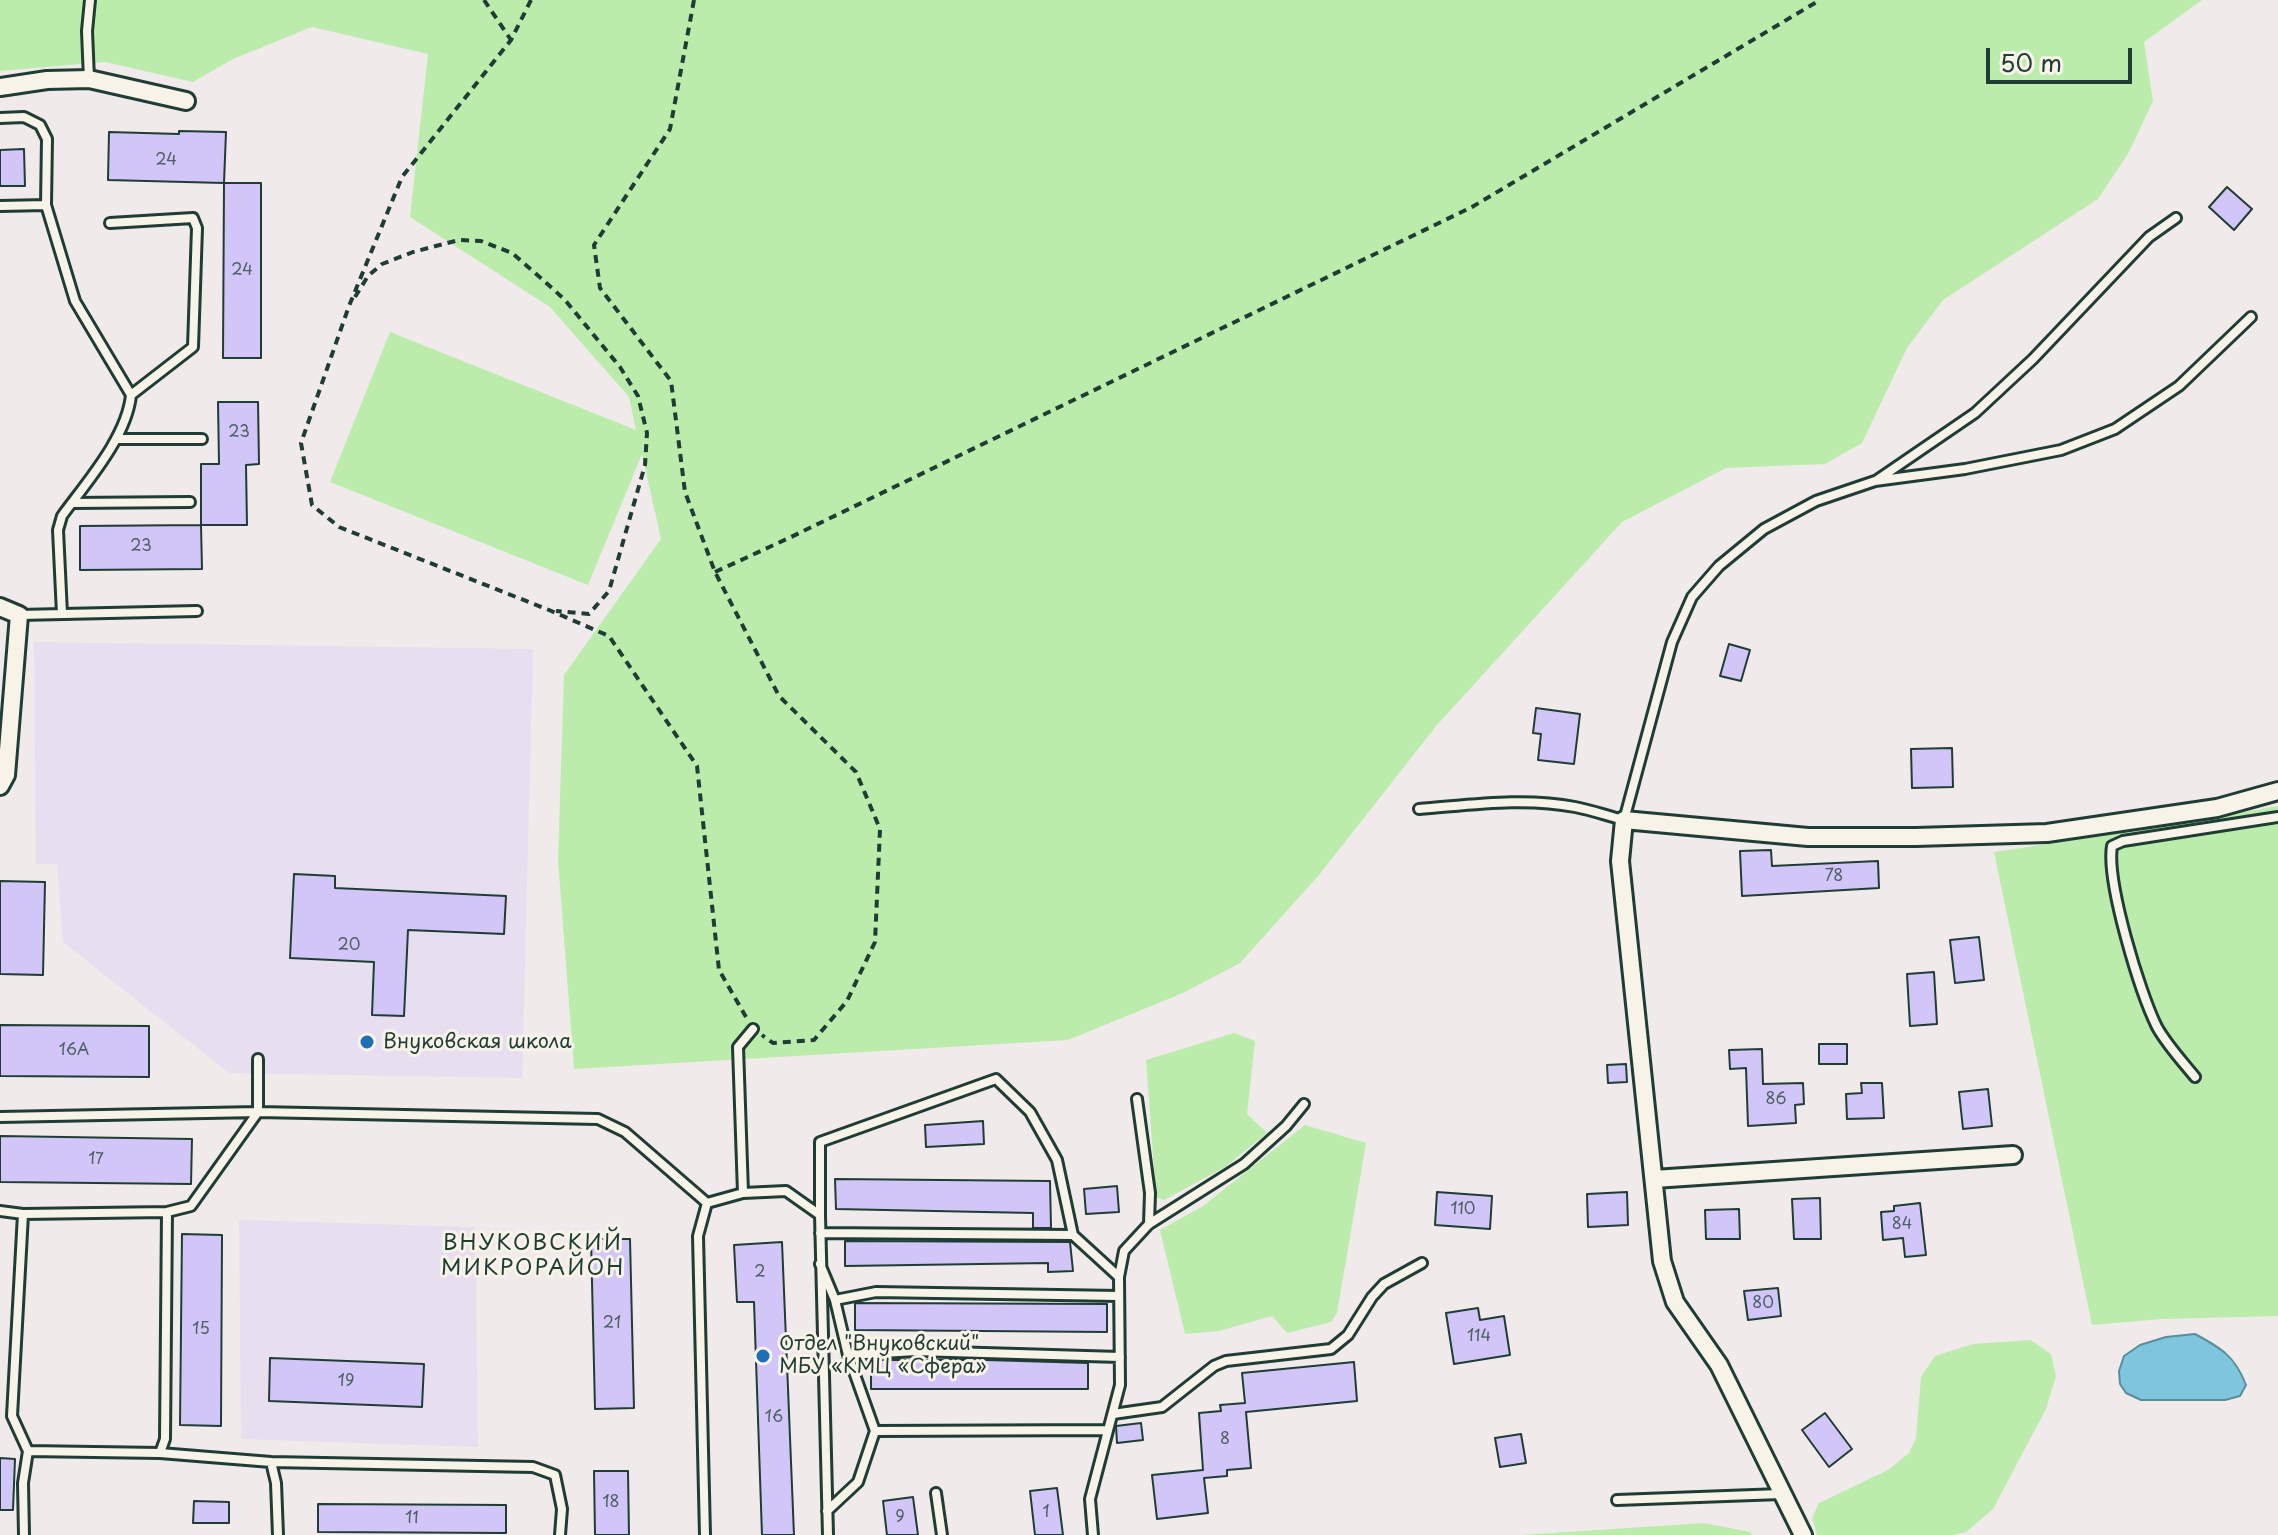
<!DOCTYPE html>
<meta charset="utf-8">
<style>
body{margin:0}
#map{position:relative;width:2278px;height:1535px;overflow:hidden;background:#f0eaeb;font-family:"Playpen Sans",sans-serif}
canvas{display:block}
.scale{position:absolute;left:1986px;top:48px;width:146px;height:36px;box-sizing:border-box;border:4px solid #1f3d34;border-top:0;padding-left:10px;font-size:24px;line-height:28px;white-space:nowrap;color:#1f3d34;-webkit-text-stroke:6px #f7f3e8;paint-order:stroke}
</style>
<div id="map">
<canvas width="2278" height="1535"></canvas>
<div class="scale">50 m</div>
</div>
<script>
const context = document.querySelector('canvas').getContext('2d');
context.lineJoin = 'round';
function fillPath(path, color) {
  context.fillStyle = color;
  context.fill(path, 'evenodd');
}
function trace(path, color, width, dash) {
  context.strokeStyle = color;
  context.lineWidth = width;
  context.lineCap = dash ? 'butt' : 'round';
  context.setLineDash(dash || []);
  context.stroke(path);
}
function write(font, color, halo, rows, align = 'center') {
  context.font = font + ' "Playpen Sans",sans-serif';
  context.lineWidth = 6;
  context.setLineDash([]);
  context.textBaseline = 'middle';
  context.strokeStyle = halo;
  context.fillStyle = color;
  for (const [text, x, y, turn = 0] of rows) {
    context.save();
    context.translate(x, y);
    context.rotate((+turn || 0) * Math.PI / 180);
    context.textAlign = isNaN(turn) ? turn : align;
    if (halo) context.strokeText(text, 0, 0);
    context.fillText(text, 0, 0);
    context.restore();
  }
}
const built = new Path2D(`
 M 34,642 L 533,649 L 522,1078 L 229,1073 L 63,942 L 57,864 L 36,864 Z
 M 239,1220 L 475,1227 L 478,1447 L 241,1439 Z`);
const green = new Path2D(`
 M 0,0 L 2202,0 L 2144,42 L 2153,101 L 2129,152 L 2098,199 L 1943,300 L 1907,348 L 1862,443 L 1825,464 L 1726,468 L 1622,522 L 1437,725 L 1319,875 L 1240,963 L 1183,993 L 1068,1040 L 574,1069 L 558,860 L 564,675 L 661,539 L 642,454 L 588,585 L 330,482 L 390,332 L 636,430 L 629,397 L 550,307 L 410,217 L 428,54 L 312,27 L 233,59 L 193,82 L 105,62 L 0,71 Z
 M 2278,806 L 2278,1316 L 2162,1319 L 2092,1325 L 1994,852 L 2136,831 Z
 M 1234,1033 L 1255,1041 L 1247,1114 L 1267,1133 L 1225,1167 L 1164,1200 L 1156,1197 L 1146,1060 Z
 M 1305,1125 L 1366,1143 L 1337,1313 L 1331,1322 L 1287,1333 L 1272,1316 L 1219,1331 L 1185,1334 L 1160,1230 L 1203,1206 Z
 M 2031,1340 L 2051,1354 L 2056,1376 L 2046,1409 L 2020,1458 L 1993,1509 L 1966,1532 L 1953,1535 L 1817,1535 L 1812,1518 L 1819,1503 L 1888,1470 L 1909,1453 L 1916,1438 L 1921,1377 L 1935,1356 L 1973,1344 Z
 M 1704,1523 L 1750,1532 L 1752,1535 L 1521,1535 Z`);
const water = new Path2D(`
 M 2195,1334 C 2221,1348 2235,1356 2246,1385 L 2240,1396 L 2225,1400 L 2141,1400 L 2126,1393 L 2120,1384 L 2119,1371 L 2124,1356 L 2140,1345 L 2166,1337 Z`);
const building = new Path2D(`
 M 179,131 L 226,132 L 224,183 L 108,180 L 109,132 L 179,134 Z
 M 24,149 L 25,186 L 0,186 L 0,150 Z
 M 224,183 L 261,183 L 261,358 L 223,358 Z
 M 2227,187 L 2252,209 L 2234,230 L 2209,207 Z
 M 218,402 L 258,402 L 259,464 L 246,465 L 247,525 L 201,525 L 201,464 L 219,464 Z
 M 201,525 L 202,569 L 80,570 L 80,526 Z
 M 1729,644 L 1750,650 L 1741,681 L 1720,676 Z
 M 1536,708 L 1580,714 L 1574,764 L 1538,760 L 1541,734 L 1533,733 Z
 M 1952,748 L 1953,787 L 1912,788 L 1911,749 Z
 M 1771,850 L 1772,866 L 1878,861 L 1879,888 L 1742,896 L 1740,851 Z
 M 294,874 L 335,876 L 335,888 L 506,896 L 504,934 L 408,930 L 404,1016 L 372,1015 L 374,962 L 290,958 Z
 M 0,881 L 45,882 L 43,975 L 0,974 Z
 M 1979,937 L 1984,980 L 1955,983 L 1950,940 Z
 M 1934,972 L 1937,1024 L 1910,1026 L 1907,974 Z
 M 0,1025 L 149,1026 L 149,1077 L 0,1076 Z
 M 1819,1044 L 1847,1044 L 1847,1064 L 1819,1064 Z
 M 1762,1049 L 1763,1084 L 1803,1083 L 1804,1104 L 1795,1105 L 1796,1123 L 1748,1126 L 1746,1068 L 1730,1069 L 1729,1050 Z
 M 1626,1064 L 1627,1082 L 1608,1083 L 1607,1065 Z
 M 1861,1083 L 1882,1083 L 1884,1118 L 1847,1119 L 1846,1094 L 1862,1093 Z
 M 1988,1089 L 1992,1126 L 1963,1129 L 1959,1092 Z
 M 983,1121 L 984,1144 L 926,1147 L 925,1125 Z
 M 0,1136 L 192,1139 L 191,1184 L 0,1182 Z
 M 835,1179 L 1050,1181 L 1051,1228 L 1033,1228 L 1033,1213 L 836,1209 Z
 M 1117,1186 L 1119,1212 L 1086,1214 L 1084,1189 Z
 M 1437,1192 L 1492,1196 L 1490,1229 L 1435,1225 Z
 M 1627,1192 L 1628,1225 L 1588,1227 L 1587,1194 Z
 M 1820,1198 L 1821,1239 L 1794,1239 L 1792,1199 Z
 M 1920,1203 L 1926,1255 L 1905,1257 L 1903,1238 L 1883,1240 L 1881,1212 L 1894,1211 L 1894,1206 Z
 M 1739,1209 L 1740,1239 L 1706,1239 L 1705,1210 Z
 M 182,1234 L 222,1235 L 221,1426 L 180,1425 Z
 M 591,1239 L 630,1239 L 634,1408 L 595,1409 Z
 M 845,1241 L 1070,1242 L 1073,1271 L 1048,1272 L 1048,1263 L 845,1266 Z
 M 782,1242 L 794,1535 L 762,1535 L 754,1302 L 737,1302 L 734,1245 Z
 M 1778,1288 L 1781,1316 L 1748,1320 L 1744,1291 Z
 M 855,1303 L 1107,1304 L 1107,1332 L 855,1330 Z
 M 1478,1308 L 1480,1320 L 1504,1316 L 1510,1355 L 1454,1364 L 1446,1313 Z
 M 270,1358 L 424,1364 L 422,1407 L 269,1401 Z
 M 877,1360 L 987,1360 L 1088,1363 L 1088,1389 L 871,1389 L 871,1361 Z
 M 1354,1362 L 1357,1401 L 1246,1412 L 1251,1468 L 1227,1470 L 1227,1476 L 1204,1478 L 1208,1513 L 1157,1519 L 1152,1475 L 1203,1470 L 1199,1413 L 1221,1411 L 1220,1405 L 1245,1403 L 1242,1373 Z
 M 1825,1413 L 1852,1449 L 1829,1467 L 1802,1430 Z
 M 1141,1423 L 1143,1440 L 1117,1443 L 1116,1426 Z
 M 1521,1434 L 1526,1463 L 1500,1467 L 1495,1438 Z
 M 0,1458 L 15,1459 L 13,1510 L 0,1510 Z
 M 594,1471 L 628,1471 L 629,1535 L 595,1535 Z
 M 1057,1488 L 1063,1535 L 1035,1535 L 1030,1491 Z
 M 913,1497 L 918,1535 L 887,1535 L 883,1501 Z
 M 194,1501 L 229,1502 L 229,1523 L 193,1523 Z
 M 318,1504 L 506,1505 L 506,1533 L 318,1532 Z`);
const path = new Path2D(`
 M 484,0 L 511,40
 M 531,0 L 511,40 L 402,177 L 349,306 L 301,443 L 312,505 L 339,527 L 549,610 L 609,636 L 697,766 L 719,970 L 746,1017
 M 694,0 L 670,129 L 594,245 L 600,288 L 671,381 L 685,492 L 715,572 L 779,696 L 856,772 L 880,829 L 875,942 L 847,1001 L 814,1040 L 773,1043 L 762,1035
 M 355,297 L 368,276 L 382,264 L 413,252 L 459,240 L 481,241 L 512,253 L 542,279 L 565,300 L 620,367 L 638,396 L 647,433 L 645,465 L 609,591 L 589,614 L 556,611
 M 715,572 L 789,538 L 1472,207 L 1820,0`);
const service = new Path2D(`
 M 89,79 L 87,31 L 90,0
 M 0,118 L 24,117 L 40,125 L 47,139 L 46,205 L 75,301 L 131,395 C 127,437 86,483 62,516 L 58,530 L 62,614
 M 0,206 L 46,205
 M 110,223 L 193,218 L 197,228 L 193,347 L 131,395
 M 116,439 L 202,439
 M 1877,480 L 1975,413 L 2033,359 L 2149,237 L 2176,218
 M 72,503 L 190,502
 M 19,615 L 197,611
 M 1419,809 C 1471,805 1524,797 1575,807 C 1591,810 1608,816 1624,820 L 1672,642 L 1692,597 L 1719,566 L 1764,529 L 1816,501 L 1875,481 L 1965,469 L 2061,450 L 2115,429 L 2179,386 L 2251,317
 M 2195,1077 C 2182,1061 2167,1045 2157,1027 C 2140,993 2106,882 2112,846 L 2123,841 L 2278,817
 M 1137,1099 L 1150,1193 L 1149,1224
 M 0,1117 L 258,1112 L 598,1119 L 625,1132 L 707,1203
 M 743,1193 L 786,1191 L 820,1215 L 828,1535
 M 0,1211 L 23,1214 L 167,1212 L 191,1206 L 258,1112 L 258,1059
 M 23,1214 L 12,1416 L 28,1451 L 160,1453 L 165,1439 L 167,1212
 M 820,1215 L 820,1142 L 996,1079 L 1030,1112 L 1057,1160 L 1073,1235 L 1119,1277 L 1120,1385 L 1090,1499 L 1093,1535
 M 820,1233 L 1073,1235
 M 820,1264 L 835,1300 L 848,1355 L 875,1431 L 1108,1430
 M 1119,1277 L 1124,1251 L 1149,1224 L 1244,1164 L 1286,1126 L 1304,1104
 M 835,1300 L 876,1292 L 1119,1296
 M 848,1355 L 916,1351 L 1120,1357
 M 1113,1414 L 1162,1407 L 1214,1366 L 1226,1361 L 1331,1349 L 1348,1335 L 1372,1297 L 1384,1284 L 1422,1263
 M 160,1453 L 271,1462 L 533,1467 L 555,1475 L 562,1509 L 560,1535
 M 271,1462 L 276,1483 L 278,1535
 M 936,1493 L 942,1535
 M 1617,1500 L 1781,1494
 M 827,1511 L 858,1482 L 875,1431
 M 24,1535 L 23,1483 L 28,1451
 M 705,1535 L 698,1236 L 707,1203 L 743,1193 L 738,1047 L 753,1029`);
const minor = new Path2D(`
 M 0,87 L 47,80 L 89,79 L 186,101
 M 0,607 L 19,615 L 6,775 L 0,786
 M 1654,1179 L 2013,1155
 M 1803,1535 L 1719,1365 L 1675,1302 L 1662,1261 L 1620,861 L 1624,820 L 1808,837 L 1916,837 L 2047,833 L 2217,808 L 2278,791`);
const markers = [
 [367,1042,8,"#1f6fb2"],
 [763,1356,8,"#1f6fb2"]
];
const numberNames = [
 ["24",166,161],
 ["24",242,271],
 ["23",239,433],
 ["23",141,547],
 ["78",1834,877],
 ["20",349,946],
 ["16А",74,1051],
 ["86",1776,1100],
 ["17",96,1160],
 ["110",1463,1210],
 ["84",1902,1225],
 ["2",760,1273],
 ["80",1763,1304],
 ["21",612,1324],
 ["15",201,1330],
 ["114",1479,1337],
 ["19",346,1382],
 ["16",774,1418],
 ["8",1225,1440],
 ["18",611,1503],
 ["1",1046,1513],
 ["9",900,1518],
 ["11",412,1519]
];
const poiNames = [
 ["Внуковская школа",383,1042],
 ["Отдел \"Внуковский\"",779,1344],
 ["МБУ «КМЦ «Сфера»",779,1367]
];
const neighbourhoodNames = [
 ["ВНУКОВСКИЙ",533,1244],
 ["МИКРОРАЙОН",533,1269]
];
fillPath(built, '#e7dfef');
fillPath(green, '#bbecac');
fillPath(water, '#7ec6de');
trace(water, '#588f9a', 2);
fillPath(building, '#d2c5f7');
trace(building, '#1f3d34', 2);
trace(service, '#1f3d34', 14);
trace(minor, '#1f3d34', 22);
trace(path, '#1f3d34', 4, [8, 6]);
trace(service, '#f7f3e8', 8);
trace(minor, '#f7f3e8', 16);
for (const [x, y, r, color] of markers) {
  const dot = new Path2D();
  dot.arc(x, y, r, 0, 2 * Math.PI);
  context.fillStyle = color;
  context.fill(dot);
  trace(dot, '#f7f3e8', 3);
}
write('16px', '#4c5f65', null, numberNames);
write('20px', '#1f3d34', '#f7f3e8', poiNames, 'left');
context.letterSpacing = '2px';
write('22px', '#1f3d34', '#f7f3e8', neighbourhoodNames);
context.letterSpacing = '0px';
</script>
